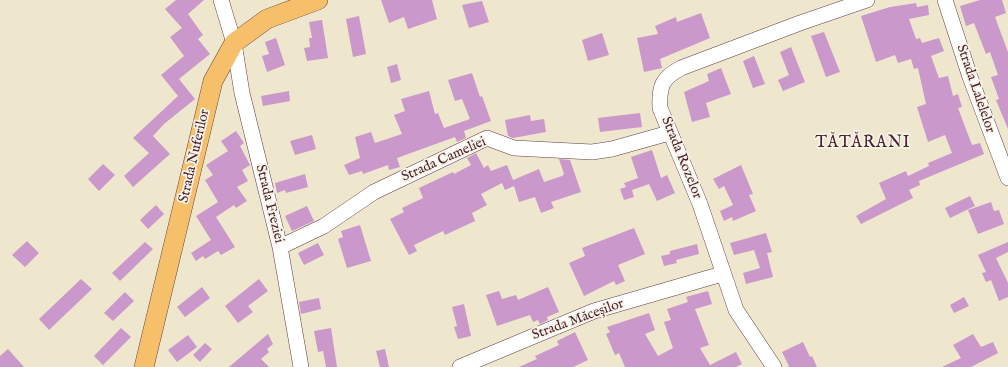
<!DOCTYPE html>
<meta charset="utf-8">
<style>
body{margin:0}
canvas{display:block;background:#eee7cd}
</style>
<canvas width="1008" height="367"></canvas>
<script>
const context = document.querySelector('canvas').getContext('2d');
context.lineJoin = 'round';
function fillPath(path, color) {
  context.fillStyle = color;
  context.fill(path, 'evenodd');
}
function trace(path, color, width, dash) {
  context.strokeStyle = color;
  context.lineWidth = width;
  context.lineCap = dash ? 'butt' : 'round';
  context.setLineDash(dash || []);
  context.stroke(path);
}
function write(font, color, halo, rows, align = 'center') {
  context.font = font + ' "IM FELL English",serif';
  context.lineWidth = 3.5;
  context.setLineDash([]);
  context.textBaseline = 'middle';
  context.strokeStyle = halo;
  context.fillStyle = color;
  for (const [text, x, y, turn = 0] of rows) {
    context.save();
    context.translate(x, y);
    context.rotate((+turn || 0) * Math.PI / 180);
    context.textAlign = isNaN(turn) ? turn : align;
    if (halo) context.strokeText(text, 0, 0);
    context.fillText(text, 0, 0);
    context.restore();
  }
}
const building = new Path2D(`
 M 176,0 L 204,0 L 188,14 L 203,35 L 198,39 L 210,54 L 179,79 L 195,99 L 164,124 L 153,136 L 170,154 L 133,187 L 124,176 L 149,153 L 133,138 L 178,96 L 161,75 L 184,56 L 170,37 L 182,28 L 165,9 Z
 M 381,0 L 432,0 L 437,19 L 408,29 L 404,17 L 389,23 Z
 M 980,0 L 1002,0 L 1006,13 L 995,17 L 1008,52 L 1008,129 L 996,100 L 999,99 L 991,77 L 998,75 L 990,52 L 986,54 L 974,23 L 966,26 L 960,6 Z
 M 482,1 L 489,22 L 469,28 L 462,5 Z
 M 916,3 L 917,7 L 928,5 L 929,15 L 909,19 L 916,39 L 920,38 L 922,43 L 939,38 L 944,51 L 931,56 L 939,78 L 948,76 L 953,96 L 958,94 L 962,107 L 958,108 L 972,145 L 980,143 L 984,154 L 919,181 L 920,185 L 909,190 L 913,198 L 861,224 L 856,216 L 886,199 L 879,183 L 906,171 L 908,176 L 929,166 L 928,163 L 952,153 L 945,135 L 928,142 L 917,107 L 926,104 L 918,68 L 914,69 L 911,59 L 898,63 L 895,55 L 876,62 L 861,16 L 890,7 Z
 M 701,13 L 710,38 L 660,59 L 662,68 L 644,72 L 637,38 L 658,34 L 655,26 L 676,17 L 677,22 Z
 M 359,16 L 366,54 L 353,57 L 346,19 Z
 M 322,20 L 328,58 L 307,61 L 304,48 L 310,47 L 309,38 L 312,38 L 309,22 Z
 M 824,32 L 840,72 L 826,77 L 811,36 Z
 M 602,33 L 609,55 L 588,61 L 582,40 Z
 M 276,38 L 285,65 L 267,72 L 262,56 L 269,54 L 265,42 Z
 M 791,47 L 805,82 L 783,91 L 778,80 L 789,75 L 780,52 Z
 M 754,56 L 765,84 L 753,88 L 743,61 Z
 M 397,64 L 401,80 L 391,83 L 387,67 Z
 M 721,68 L 731,94 L 706,103 L 710,117 L 692,122 L 684,92 L 709,81 L 707,74 Z
 M 472,73 L 480,97 L 482,96 L 491,121 L 464,131 L 466,138 L 457,142 L 455,137 L 397,158 L 400,167 L 389,170 L 388,165 L 363,174 L 362,171 L 349,175 L 344,165 L 360,158 L 355,137 L 371,132 L 375,143 L 402,134 L 394,115 L 405,111 L 401,99 L 429,91 L 435,114 L 438,113 L 444,128 L 470,119 L 462,99 L 455,101 L 448,80 Z
 M 289,91 L 290,101 L 263,106 L 261,96 Z
 M 640,113 L 642,127 L 600,132 L 598,118 Z
 M 530,115 L 531,121 L 544,119 L 546,132 L 513,138 L 508,136 L 505,120 Z
 M 236,131 L 244,143 L 240,146 L 250,165 L 242,170 L 248,181 L 237,187 L 247,201 L 236,208 L 234,205 L 216,217 L 235,247 L 221,255 L 218,251 L 205,259 L 203,256 L 196,261 L 191,253 L 211,240 L 196,216 L 218,202 L 205,180 L 213,175 L 206,165 L 228,151 L 221,141 Z
 M 312,135 L 316,149 L 295,155 L 290,141 Z
 M 652,150 L 661,178 L 667,175 L 675,193 L 657,201 L 649,184 L 632,190 L 634,197 L 624,200 L 620,189 L 626,187 L 624,183 L 638,178 L 631,157 Z
 M 476,153 L 484,168 L 488,165 L 491,171 L 507,165 L 513,180 L 539,169 L 544,182 L 562,176 L 564,174 L 559,159 L 570,160 L 581,192 L 551,202 L 554,208 L 541,213 L 535,197 L 519,202 L 514,186 L 505,190 L 502,183 L 481,194 L 487,205 L 472,213 L 475,221 L 445,235 L 443,231 L 414,245 L 417,251 L 409,255 L 390,219 L 404,212 L 402,208 L 423,198 L 419,188 L 453,172 L 454,174 L 471,165 L 467,158 Z
 M 103,164 L 115,175 L 99,191 L 88,179 Z
 M 741,165 L 753,194 L 749,195 L 756,211 L 733,221 L 732,217 L 724,221 L 720,211 L 733,205 L 724,186 L 719,189 L 713,179 Z
 M 305,174 L 308,187 L 286,193 L 285,190 L 277,193 L 275,183 Z
 M 970,196 L 975,206 L 950,218 L 945,208 Z
 M 991,202 L 994,211 L 999,210 L 1004,224 L 978,234 L 968,210 Z
 M 156,205 L 164,214 L 148,229 L 140,220 Z
 M 307,206 L 314,221 L 292,231 L 285,216 Z
 M 360,225 L 371,261 L 347,268 L 338,239 L 343,237 L 341,231 Z
 M 634,228 L 645,254 L 618,265 L 625,281 L 616,285 L 614,281 L 584,296 L 569,263 L 585,256 L 582,248 Z
 M 766,233 L 772,252 L 767,253 L 773,277 L 746,284 L 743,273 L 760,268 L 754,250 L 734,255 L 730,243 Z
 M 27,241 L 39,253 L 25,267 L 12,255 Z
 M 145,242 L 153,249 L 120,281 L 112,273 Z
 M 1008,242 L 1008,252 L 996,258 L 1008,283 L 1008,297 L 999,301 L 991,280 L 986,282 L 982,273 L 986,272 L 978,255 Z
 M 318,243 L 324,255 L 304,265 L 298,253 Z
 M 697,244 L 699,254 L 676,260 L 677,263 L 664,266 L 661,256 L 670,254 L 670,251 Z
 M 81,279 L 92,289 L 49,330 L 39,319 Z
 M 259,279 L 268,291 L 248,306 L 253,312 L 238,323 L 225,306 Z
 M 202,287 L 210,298 L 185,317 L 177,307 Z
 M 548,287 L 559,312 L 547,317 L 548,320 L 540,324 L 538,320 L 533,322 L 530,315 L 497,326 L 486,295 L 499,291 L 502,299 L 516,295 L 518,300 Z
 M 708,291 L 712,304 L 695,309 L 709,345 L 700,348 L 710,365 L 736,352 L 742,364 L 736,367 L 625,367 L 619,353 L 615,355 L 606,334 L 610,332 L 607,327 L 649,313 L 655,330 L 645,334 L 658,356 L 673,348 L 664,322 L 671,320 L 667,309 L 688,302 L 686,297 Z
 M 125,292 L 134,301 L 113,321 L 104,313 Z
 M 964,297 L 969,306 L 954,313 L 950,305 Z
 M 319,298 L 321,309 L 301,314 L 299,302 Z
 M 464,304 L 471,336 L 458,339 L 454,327 L 457,326 L 452,307 Z
 M 121,328 L 131,337 L 103,365 L 94,356 Z
 M 331,328 L 337,367 L 326,367 L 323,351 L 318,352 L 314,331 Z
 M 575,332 L 588,360 L 573,367 L 519,367 L 537,359 L 535,356 L 559,345 L 557,341 Z
 M 268,334 L 273,344 L 267,349 L 269,352 L 261,359 L 269,367 L 229,367 Z
 M 973,334 L 981,347 L 993,342 L 998,353 L 971,367 L 942,367 L 961,358 L 953,345 Z
 M 188,335 L 197,347 L 177,362 L 168,350 Z
 M 803,342 L 810,357 L 812,356 L 817,367 L 787,367 L 789,366 L 782,352 Z
 M 205,343 L 212,349 L 200,362 L 193,355 Z
 M 8,349 L 24,367 L 0,367 L 0,356 Z
 M 385,349 L 389,367 L 380,367 L 376,351 Z`);
const minor = new Path2D(`
 M 221,0 L 234,43 L 242,93 L 280,247 L 301,367
 M 945,0 L 970,77 L 1008,178
 M 280,247 L 324,226 L 374,192 L 487,138 L 514,148 L 592,152 L 612,149 L 669,133
 M 460,367 L 594,311 L 722,274
 M 774,367 L 736,310 L 700,204 L 660,108 C 659,86 662,78 681,68 L 800,23 L 867,0`);
const major = new Path2D(`
 M 144,367 L 213,81 L 234,43 L 267,19 L 318,0`);
const streetNames = [
 ["Strada Lalelelor",975,89,71],
 ["Strada Nuferilor",195,156,-77],
 ["Strada Rozelor",681,158,68],
 ["Strada Cameliei",444,160,-24],
 ["Strada Freziei",269,204,76],
 ["Strada Măceșilor",578,320,-20]
];
const quarterNames = [
 ["TĂTĂRANI",863,144]
];
fillPath(building, '#ca98ca');
trace(minor, '#633d43', 16);
trace(major, '#633d43', 20);
trace(minor, '#fff', 15);
trace(major, '#f6c06b', 19);
write('14px', '#4a1f2b', '#f7f3e8', streetNames);
context.letterSpacing = '1px';
write('16px', '#4a1f2b', '#f7f3e8', quarterNames);
context.letterSpacing = '0px';
</script>
